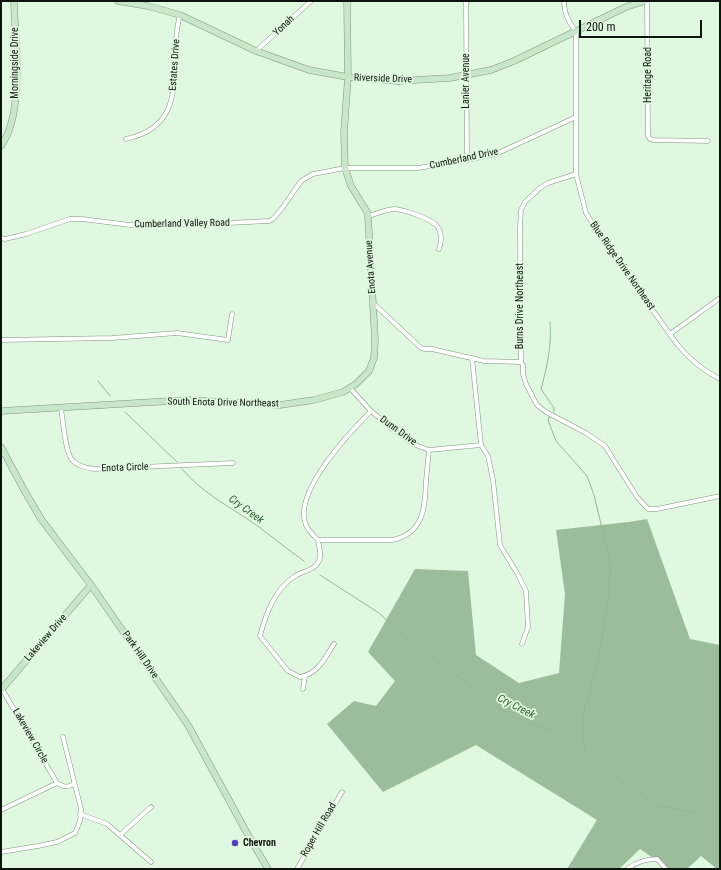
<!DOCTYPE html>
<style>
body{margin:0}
#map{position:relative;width:721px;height:870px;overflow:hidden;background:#e0f7e0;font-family:"Roboto Condensed",sans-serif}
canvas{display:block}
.frame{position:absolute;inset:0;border:2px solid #0d140d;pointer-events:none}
.scale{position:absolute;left:579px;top:20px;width:123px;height:18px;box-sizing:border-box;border:2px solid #0d140d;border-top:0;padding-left:5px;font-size:12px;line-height:14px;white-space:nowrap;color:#0d140d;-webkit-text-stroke:3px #e0f7e0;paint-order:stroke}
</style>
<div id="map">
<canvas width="721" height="870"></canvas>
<div class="frame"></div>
<div class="scale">200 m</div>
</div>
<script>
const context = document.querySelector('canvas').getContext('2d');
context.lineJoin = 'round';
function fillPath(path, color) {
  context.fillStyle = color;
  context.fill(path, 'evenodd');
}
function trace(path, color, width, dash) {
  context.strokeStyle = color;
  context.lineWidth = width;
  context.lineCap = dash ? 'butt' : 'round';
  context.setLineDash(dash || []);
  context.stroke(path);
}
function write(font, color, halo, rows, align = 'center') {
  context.font = font + ' "Roboto Condensed",sans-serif';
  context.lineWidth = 3.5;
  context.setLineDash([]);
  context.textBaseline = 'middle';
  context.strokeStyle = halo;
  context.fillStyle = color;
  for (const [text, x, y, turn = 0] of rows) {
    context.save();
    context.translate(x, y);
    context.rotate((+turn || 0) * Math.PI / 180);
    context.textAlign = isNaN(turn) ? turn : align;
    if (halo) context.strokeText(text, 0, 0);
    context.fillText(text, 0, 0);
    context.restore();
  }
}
const forest = new Path2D(`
 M 647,519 L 690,639 L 720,645 L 720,869 L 717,869 L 701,856 L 687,869 L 669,869 L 640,849 L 619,869 L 567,869 L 597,820 L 476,745 L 383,792 L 327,724 L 354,701 L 376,706 L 395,681 L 368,652 L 415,569 L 468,571 L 476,655 L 519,683 L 559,673 L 565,594 L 556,530 L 629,522 Z`);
const stream = new Path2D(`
 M 550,322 C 552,345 547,367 541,389 L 554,408 L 554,412
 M 98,381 L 110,396
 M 125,412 L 177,462
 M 549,417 L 548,420 L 556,441 L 587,476 L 594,495 L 609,557 L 610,572 L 609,593 L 599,658 L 583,714 L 583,735 L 585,749
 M 182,469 C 201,492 230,507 255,524 C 271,536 287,549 304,561
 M 320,575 L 379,613 L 416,647 L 466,682 L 490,703 L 513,716 L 533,725 L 553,731 L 585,750 L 599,763 L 623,782 L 655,805 L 697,813 L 720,824`);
const street = new Path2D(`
 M 466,1 L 467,160
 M 564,1 C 564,14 569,22 576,32 L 576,174 L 586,213 L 612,254 L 677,344 C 689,359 702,370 720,379
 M 647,1 L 648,136 L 650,139 L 654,140 L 708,141
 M 256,51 L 311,1
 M 126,139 C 194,125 166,62 180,15
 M 576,174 L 548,183 L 540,188 L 525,202 L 521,210 L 520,228 L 521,362 L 523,365 L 523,374 L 526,384 L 537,405 L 546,412 L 586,433 L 605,446 L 637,497 L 648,509 L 657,509 L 720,496
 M 368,216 C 376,214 387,209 395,209 C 405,210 429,218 436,225 C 442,231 442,242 439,249
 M 1,238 L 5,239 L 26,234 L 70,219 L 82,219 L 130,225 L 207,224 L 269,221 L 273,219 L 283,207 L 301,181 L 313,174 L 345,168 L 418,168 L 467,160 L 496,154 L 576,117
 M 374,304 L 421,348 L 425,349 L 432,349 L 484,361 L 521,362
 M 670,334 L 720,298
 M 1,340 L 112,338 L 177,333 L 228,340 L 232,314
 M 472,358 L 481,445 L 488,456 L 493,480 L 500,545 L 517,573 L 526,591 L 528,627 L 522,644
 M 350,388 L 371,411 L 394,430 L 413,444 L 429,450 L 481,445
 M 61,409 C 63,419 65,454 73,461 C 78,466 87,468 94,469 L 233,463
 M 371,411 C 350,432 292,493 306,525 C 308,530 314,536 318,540 L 392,540 C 424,534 425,507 426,481 C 427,471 428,460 429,450
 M 318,540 C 319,548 323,557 317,564 C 313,571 302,571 295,576 C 275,589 266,613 260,636 L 288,671 L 300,677 C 319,673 324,659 334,644
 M 2,689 L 57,783 C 64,787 67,788 74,784
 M 303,689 L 305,676
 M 1,810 L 57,783
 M 80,814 L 107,824 L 151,862
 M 120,835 L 151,807
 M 1,852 L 38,846 L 57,842 L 75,833 L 80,821 L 81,809 L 63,737
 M 297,869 L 342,792
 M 627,869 C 637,862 645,859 657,859 L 666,869`);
const secondary = new Path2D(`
 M 118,1 L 148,6 L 180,15 L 256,51 L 309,70 L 348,77 L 398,81 L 450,78 L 491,70 L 514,61 L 626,7 L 645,1
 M 1,146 C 25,112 15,42 14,1
 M 1,411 L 188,400 L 280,405 L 314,400 L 343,392 L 356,384 L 369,371 L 374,358 L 375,340 L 368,216 L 367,212 L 351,186 L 345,168 L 344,132 L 348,77 L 347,1
 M 1,447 L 23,488 L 41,519 L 91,585 L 188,725 L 248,835 L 268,869
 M 1,690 L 91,585`);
const markers = [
 [235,843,4,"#5440b8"]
];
const streetNames = [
 ["Yonah",284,26,-43],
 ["Morningside Drive",15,63,-90],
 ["Estates Drive",175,65,-86],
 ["Heritage Road",648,75,-90],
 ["Riverside Drive",383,79,2],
 ["Lanier Avenue",466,81,-90],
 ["Cumberland Drive",464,159,-12],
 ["Cumberland Valley Road",182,224,-1],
 ["Blue Ridge Drive Northeast",622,266,55],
 ["Enota Avenue",371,267,-94],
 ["Burns Drive Northeast",520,306,-90],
 ["South Enota Drive Northeast",223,403,1],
 ["Dunn Drive",398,431,36],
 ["Enota Circle",125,468,-2],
 ["Lakeview Drive",46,638,-49],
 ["Park Hill Drive",140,655,55],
 ["Lakeview Circle",30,736,60],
 ["Roper Hill Road",319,830,-60]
];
const poiNames = [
 ["Chevron",243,843]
];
const waterNames = [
 ["Cry Creek",246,510,36],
 ["Cry Creek",516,707,27]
];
fillPath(forest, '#9cbd9c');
trace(stream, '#96b796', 1);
trace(street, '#7f947f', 5);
trace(secondary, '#7f947f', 7);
trace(street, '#fff', 4);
trace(secondary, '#c8e6ca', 6);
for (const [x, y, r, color] of markers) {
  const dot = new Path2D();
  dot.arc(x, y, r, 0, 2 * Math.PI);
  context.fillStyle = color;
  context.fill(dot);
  trace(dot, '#e0f7e0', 1.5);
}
write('10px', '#0d140d', '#e0f7e0', streetNames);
write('bold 10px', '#0d140d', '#e0f7e0', poiNames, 'left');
write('italic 11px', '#306033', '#e0f7e0', waterNames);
</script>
